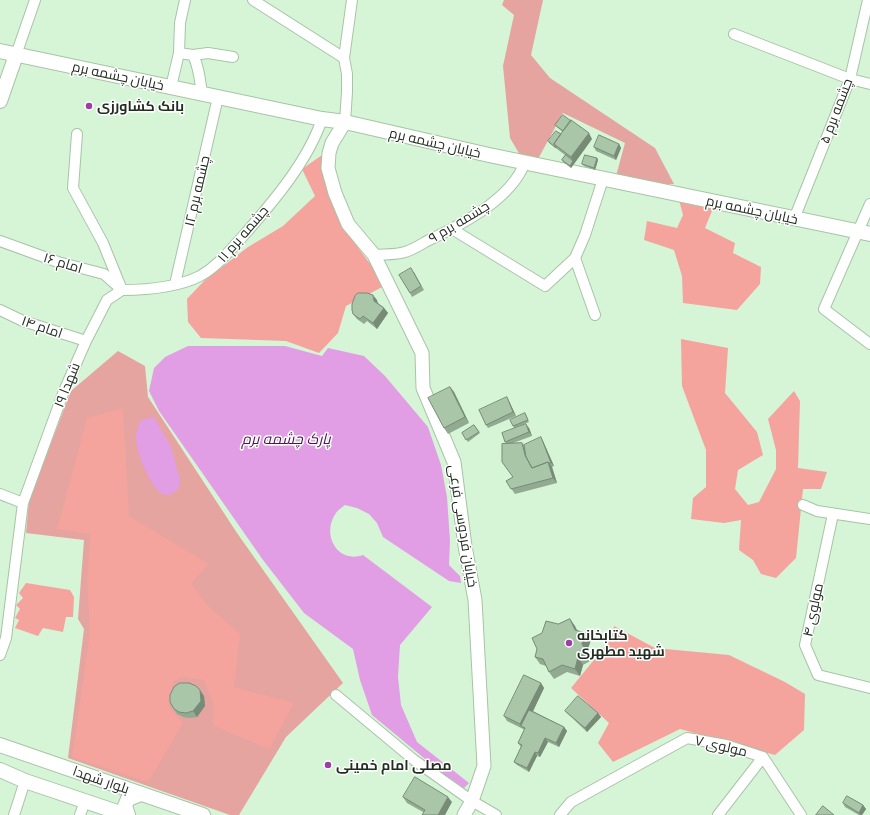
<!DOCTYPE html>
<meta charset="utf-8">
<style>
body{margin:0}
canvas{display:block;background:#d6f4d6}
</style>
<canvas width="870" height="815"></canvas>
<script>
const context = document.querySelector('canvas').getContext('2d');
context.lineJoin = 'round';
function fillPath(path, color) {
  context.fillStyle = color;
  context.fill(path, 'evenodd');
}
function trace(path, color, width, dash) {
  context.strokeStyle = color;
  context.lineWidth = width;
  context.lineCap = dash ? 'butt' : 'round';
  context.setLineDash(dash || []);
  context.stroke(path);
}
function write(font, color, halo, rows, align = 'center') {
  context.font = font + ' Ubuntu,Cairo,sans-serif';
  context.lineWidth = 3;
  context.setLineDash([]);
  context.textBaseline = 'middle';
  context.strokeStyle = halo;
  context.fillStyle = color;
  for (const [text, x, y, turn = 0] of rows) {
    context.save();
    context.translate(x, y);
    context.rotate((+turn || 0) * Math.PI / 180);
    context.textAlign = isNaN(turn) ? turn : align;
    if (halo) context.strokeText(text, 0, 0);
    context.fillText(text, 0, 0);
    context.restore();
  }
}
const green = new Path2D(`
 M 504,0 L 543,0 L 531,55 L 550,78 L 655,148 L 674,184 L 656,184 L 616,176 L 625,143 L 563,113 L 538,159 L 520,155 L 510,138 L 503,66 L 514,15 L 502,5 Z
 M 118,351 L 145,366 L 148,397 L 237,533 L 343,683 L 286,737 L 239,815 L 230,815 L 68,758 L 84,629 L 78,619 L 84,540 L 26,533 L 29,501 L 71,391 Z`);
const forest = new Path2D(`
 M 325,153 L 327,184 L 350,237 L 386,285 L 346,306 L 338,333 L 319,353 L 286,341 L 201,338 L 188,322 L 187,299 L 204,281 L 248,247 L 283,226 L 315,196 L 302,169 Z
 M 679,200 L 714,206 L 705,228 L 735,243 L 733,253 L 761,267 L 760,284 L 737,310 L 683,303 L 682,276 L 674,250 L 644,240 L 647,221 L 677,228 L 683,215 Z
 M 681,339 L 728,348 L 725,393 L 757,432 L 763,455 L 738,470 L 735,489 L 748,505 L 759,502 L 776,469 L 776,450 L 768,419 L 794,391 L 800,401 L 798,468 L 827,472 L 821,489 L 803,489 L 796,558 L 776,578 L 761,574 L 753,560 L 739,550 L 741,520 L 724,523 L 691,519 L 693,498 L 706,487 L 706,450 L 682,386 Z
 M 123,408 L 129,516 L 209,564 L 191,583 L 208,606 L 240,634 L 234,687 L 294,703 L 269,749 L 213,725 L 213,703 L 204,680 L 182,677 L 173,682 L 169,707 L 183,723 L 148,782 L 72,757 L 90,633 L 87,577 L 91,534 L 57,529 L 87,418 Z
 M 26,583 L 70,590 L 74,597 L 73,617 L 66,617 L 63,632 L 43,628 L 38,636 L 15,628 L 19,620 L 15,618 L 20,609 L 16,605 L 23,598 L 19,593 Z
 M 614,626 L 655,648 L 729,655 L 785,682 L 805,694 L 804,730 L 775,755 L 680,729 L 613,762 L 598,743 L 609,723 L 571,688 L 611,639 Z`);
const water = new Path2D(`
 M 188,346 L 285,346 L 322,356 L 328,348 L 364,356 L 385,376 L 428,427 L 441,465 L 447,497 L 450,541 L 449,565 L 460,576 L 461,583 L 449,581 L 383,537 L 377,523 L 369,514 L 357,508 L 345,505 C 342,507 338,510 336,513 C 321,534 337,564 363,555 L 432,607 L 400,645 L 398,677 L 401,705 L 417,742 L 469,783 L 464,788 L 442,773 L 372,715 L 360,680 L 353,649 L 304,613 L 263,560 L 159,411 L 149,391 L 154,368 L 165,357 Z
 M 154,417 L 171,447 L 180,480 C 180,486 179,489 174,492 C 171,494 168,496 165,495 C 151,491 136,451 136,438 C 136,431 139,426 141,420 Z`);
const minor = new Path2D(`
 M 253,0 L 344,58
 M 734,34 L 850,79 L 870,84
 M 179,53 L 193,55 C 199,67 200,80 202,94
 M 16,55 L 35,0
 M 193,55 L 208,53 L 233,57
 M 171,87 L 179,53 L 180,23 L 185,0
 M 345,122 L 347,92 L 347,74 L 344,58 L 352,0
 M 870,204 L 824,309 L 870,344
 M 794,219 L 850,79 L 868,0
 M 452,229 L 545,286 L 575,258
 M 0,241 L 58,262 L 104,274 L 122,290 C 148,290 176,288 200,276 C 218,266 230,250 244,235 C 273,202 308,161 322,119
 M 374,255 C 384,254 396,255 405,252 C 412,250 420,245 427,241 C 461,225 512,199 525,162
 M 175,284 L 218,97
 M 0,310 L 23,321 L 86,341
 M 595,315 L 575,258 L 585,235 L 603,179
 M 0,494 L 23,503
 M 803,505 L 817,511 L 870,519
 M 833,514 L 805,645 L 818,675 L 870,688
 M 0,655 L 6,638 L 23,503 L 64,391 L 86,341 L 107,300 L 122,290 L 103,243 L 73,188 L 77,134
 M 336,695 L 414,760 L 472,801 L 496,815
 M 14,815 L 25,781
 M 80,815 L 85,801
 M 560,815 L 571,802 L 687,738 L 726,745 L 763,757 L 801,815
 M 718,815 L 763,757`);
const tertiary = new Path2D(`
 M 345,122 L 332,143 L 329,153 L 328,168 L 335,193 L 348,224 L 374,255 L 422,353 L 423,388 L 454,462 L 465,546 L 475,600 L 484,766 L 472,801 L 464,815`);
const secondary = new Path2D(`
 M 0,51 L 322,119 L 345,122 L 489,155 L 870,234
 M 0,101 L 16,55
 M 0,745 L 203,815
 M 0,770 L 25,781 L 126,815
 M 128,815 L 125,806 L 128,799 L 141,794`);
const wall = new Path2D(`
 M 555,125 L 592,139 L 571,168 L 563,162 L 562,160 L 565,155 L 549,143 L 548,141 L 561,134 L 563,132 L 558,128 Z
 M 619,144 L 621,148 L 616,160 L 596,151 L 594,147 Z
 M 597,158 L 598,160 L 595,170 L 584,166 L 582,164 Z
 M 414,272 L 424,290 L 412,297 L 410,293 Z
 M 377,300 L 378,303 L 384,308 L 388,313 L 377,329 L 367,321 L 364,324 L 357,319 L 353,314 Z
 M 450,387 L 454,392 L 469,423 L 448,434 L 444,428 Z
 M 509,401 L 516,416 L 488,428 L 486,425 Z
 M 525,413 L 529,422 L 514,428 L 513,426 Z
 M 474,425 L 480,433 L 468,442 L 462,433 Z
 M 529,428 L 532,436 L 513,443 L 522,443 L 524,445 L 543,441 L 554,466 L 552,467 L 557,483 L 515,494 L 506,481 L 513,477 L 506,443 L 505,442 Z
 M 570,619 L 577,630 L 591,640 L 587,651 L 592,660 L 583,665 L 580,676 L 567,672 L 554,679 L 549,672 L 546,666 L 540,664 L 535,657 L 558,624 Z
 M 541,683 L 544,688 L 533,711 L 564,727 L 567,731 L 559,747 L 548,742 L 540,757 L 537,756 L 529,772 L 517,765 L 514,762 L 521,747 L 518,743 L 525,730 L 507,721 L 504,716 Z
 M 204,696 L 205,706 L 197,717 L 190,718 L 183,717 L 177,714 L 174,709 Z
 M 565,711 L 598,713 L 601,717 L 587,732 L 568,714 Z
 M 403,797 L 452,802 L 423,812 L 407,803 Z
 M 843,803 L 863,805 L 866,809 L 862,815 L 859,815 L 845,807 Z`);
const shadedWall = new Path2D(`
 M 589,133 L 592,139 L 571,168 L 570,166 L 573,161 L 571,157 Z
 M 619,144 L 621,148 L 616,160 L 614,156 Z
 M 597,158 L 598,160 L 595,170 L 594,168 Z
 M 373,295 L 377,300 L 378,306 L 374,301 Z
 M 384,308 L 388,313 L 377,329 L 373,323 Z
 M 450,387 L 454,392 L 469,423 L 465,417 Z
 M 507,397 L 509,401 L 516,416 L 513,412 Z
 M 526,424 L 529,428 L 532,436 L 529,432 Z
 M 541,437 L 543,441 L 554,466 L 551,463 Z
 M 548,462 L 552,467 L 557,483 L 553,478 Z
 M 570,619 L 575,626 L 580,637 L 575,630 Z
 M 586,633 L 591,640 L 587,651 L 592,660 L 587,653 L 582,644 Z
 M 578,657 L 583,665 L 580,676 L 575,669 Z
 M 541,683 L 544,688 L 525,728 L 521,726 L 520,724 Z
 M 200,690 L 204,696 L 205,706 L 197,717 L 193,711 Z
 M 598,713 L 601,717 L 587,732 L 585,728 Z
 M 564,727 L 567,731 L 559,747 L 556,743 Z
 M 545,738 L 548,742 L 540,757 L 538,753 Z
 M 535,752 L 537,756 L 529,772 L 527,768 Z
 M 448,797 L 452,802 L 445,815 L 438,815 Z
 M 863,805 L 866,809 L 862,815 L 860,815 L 859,813 Z`);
const building = new Path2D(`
 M 563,115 L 571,121 L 563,131 L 555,125 Z
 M 571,120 L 589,133 L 571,157 L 554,144 Z
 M 556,131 L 561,134 L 554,144 L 556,148 L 548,141 Z
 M 599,135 L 619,144 L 614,156 L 594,147 Z
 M 566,155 L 573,161 L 570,166 L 562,160 Z
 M 585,155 L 597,158 L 594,168 L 582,164 Z
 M 411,268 L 421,286 L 410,293 L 399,275 Z
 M 358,293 L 367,293 L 373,295 L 374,301 L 384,308 L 373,323 L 363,316 L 360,319 L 353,314 L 352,310 L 352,304 L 355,296 Z
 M 450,387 L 465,417 L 444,428 L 428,398 Z
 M 507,397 L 513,412 L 486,425 L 479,410 Z
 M 525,413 L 528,420 L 513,426 L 510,420 Z
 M 526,424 L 529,432 L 505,442 L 502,433 Z
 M 474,425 L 479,432 L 466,440 L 462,433 Z
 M 541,437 L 551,463 L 549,463 L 548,462 L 532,468 L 526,457 L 524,445 Z
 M 522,443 L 525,455 L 532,468 L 548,462 L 553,478 L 511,489 L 506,481 L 513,477 L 502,462 L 502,444 Z
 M 570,619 L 575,630 L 586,633 L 582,644 L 587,653 L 578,657 L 575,669 L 562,665 L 549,672 L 543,659 L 535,657 L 537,649 L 532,638 L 542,633 L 546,621 L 558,624 Z
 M 524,675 L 541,683 L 520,724 L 504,716 Z
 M 180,683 L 189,683 L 196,686 L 200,690 L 201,701 L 193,711 L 186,713 L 179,712 L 174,709 L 170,702 L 170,695 L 174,687 Z
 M 578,696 L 598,713 L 585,728 L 565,711 Z
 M 529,710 L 564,727 L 556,743 L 545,738 L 538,753 L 535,752 L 527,768 L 514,762 L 522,745 L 518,743 L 525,728 L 521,726 Z
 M 415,777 L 448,797 L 438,815 L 422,815 L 425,810 L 403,797 Z
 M 847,796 L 863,805 L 859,813 L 843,803 Z
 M 823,806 L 834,815 L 816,815 Z`);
const markers = [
 [89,106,4,"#9d3da5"],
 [569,643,4,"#9d3da5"],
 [328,765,4,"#9d3da5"]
];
const streetNames = [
 ["خیابان چشمه برم",118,76,12],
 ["چشمه برم ۵",836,111,-69],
 ["خیابان چشمه برم",435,143,13],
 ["چشمه برم ۱۲",197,191,-77],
 ["خیابان چشمه برم",752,210,12],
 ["چشمه برم ۹",459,222,-31],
 ["چشمه برم ۱۱",243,234,-49],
 ["امام ۱۶",63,263,17],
 ["امام ۱۴",42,327,19],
 ["شهدا ۱۹",67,385,-68],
 ["خیابان فردوسی فرعی",463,526,81],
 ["مولوی ۴",813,610,-78],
 ["مولوی ۷",721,746,13],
 ["بلوار شهدا",101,780,19]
];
const poiNames = [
 ["بانک کشاورزی",97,106],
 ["کتابخانه",577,635],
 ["شهید مطهری",577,651],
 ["مصلی امام خمینی",336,765]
];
const waterNames = [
 ["پارک چشمه برم",286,439]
];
fillPath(green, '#e5a49f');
fillPath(forest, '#f5a39d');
fillPath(water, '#e19ee5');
trace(minor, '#a8c4a7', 12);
trace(tertiary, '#a8c4a7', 15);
trace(secondary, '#a8c4a7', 16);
trace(minor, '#fff', 10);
trace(tertiary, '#fff', 13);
trace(secondary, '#fff', 14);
fillPath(wall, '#92aa91');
fillPath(shadedWall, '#778b76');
fillPath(building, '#aac6a9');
trace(building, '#778b76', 1);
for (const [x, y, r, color] of markers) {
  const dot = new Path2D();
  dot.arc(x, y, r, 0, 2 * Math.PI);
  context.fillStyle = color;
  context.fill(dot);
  trace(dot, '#fff', 1.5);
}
write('14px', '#222d22', '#fff', streetNames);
write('bold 14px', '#222d22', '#fff', poiNames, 'left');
write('italic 15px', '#4d1152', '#fff', waterNames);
</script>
